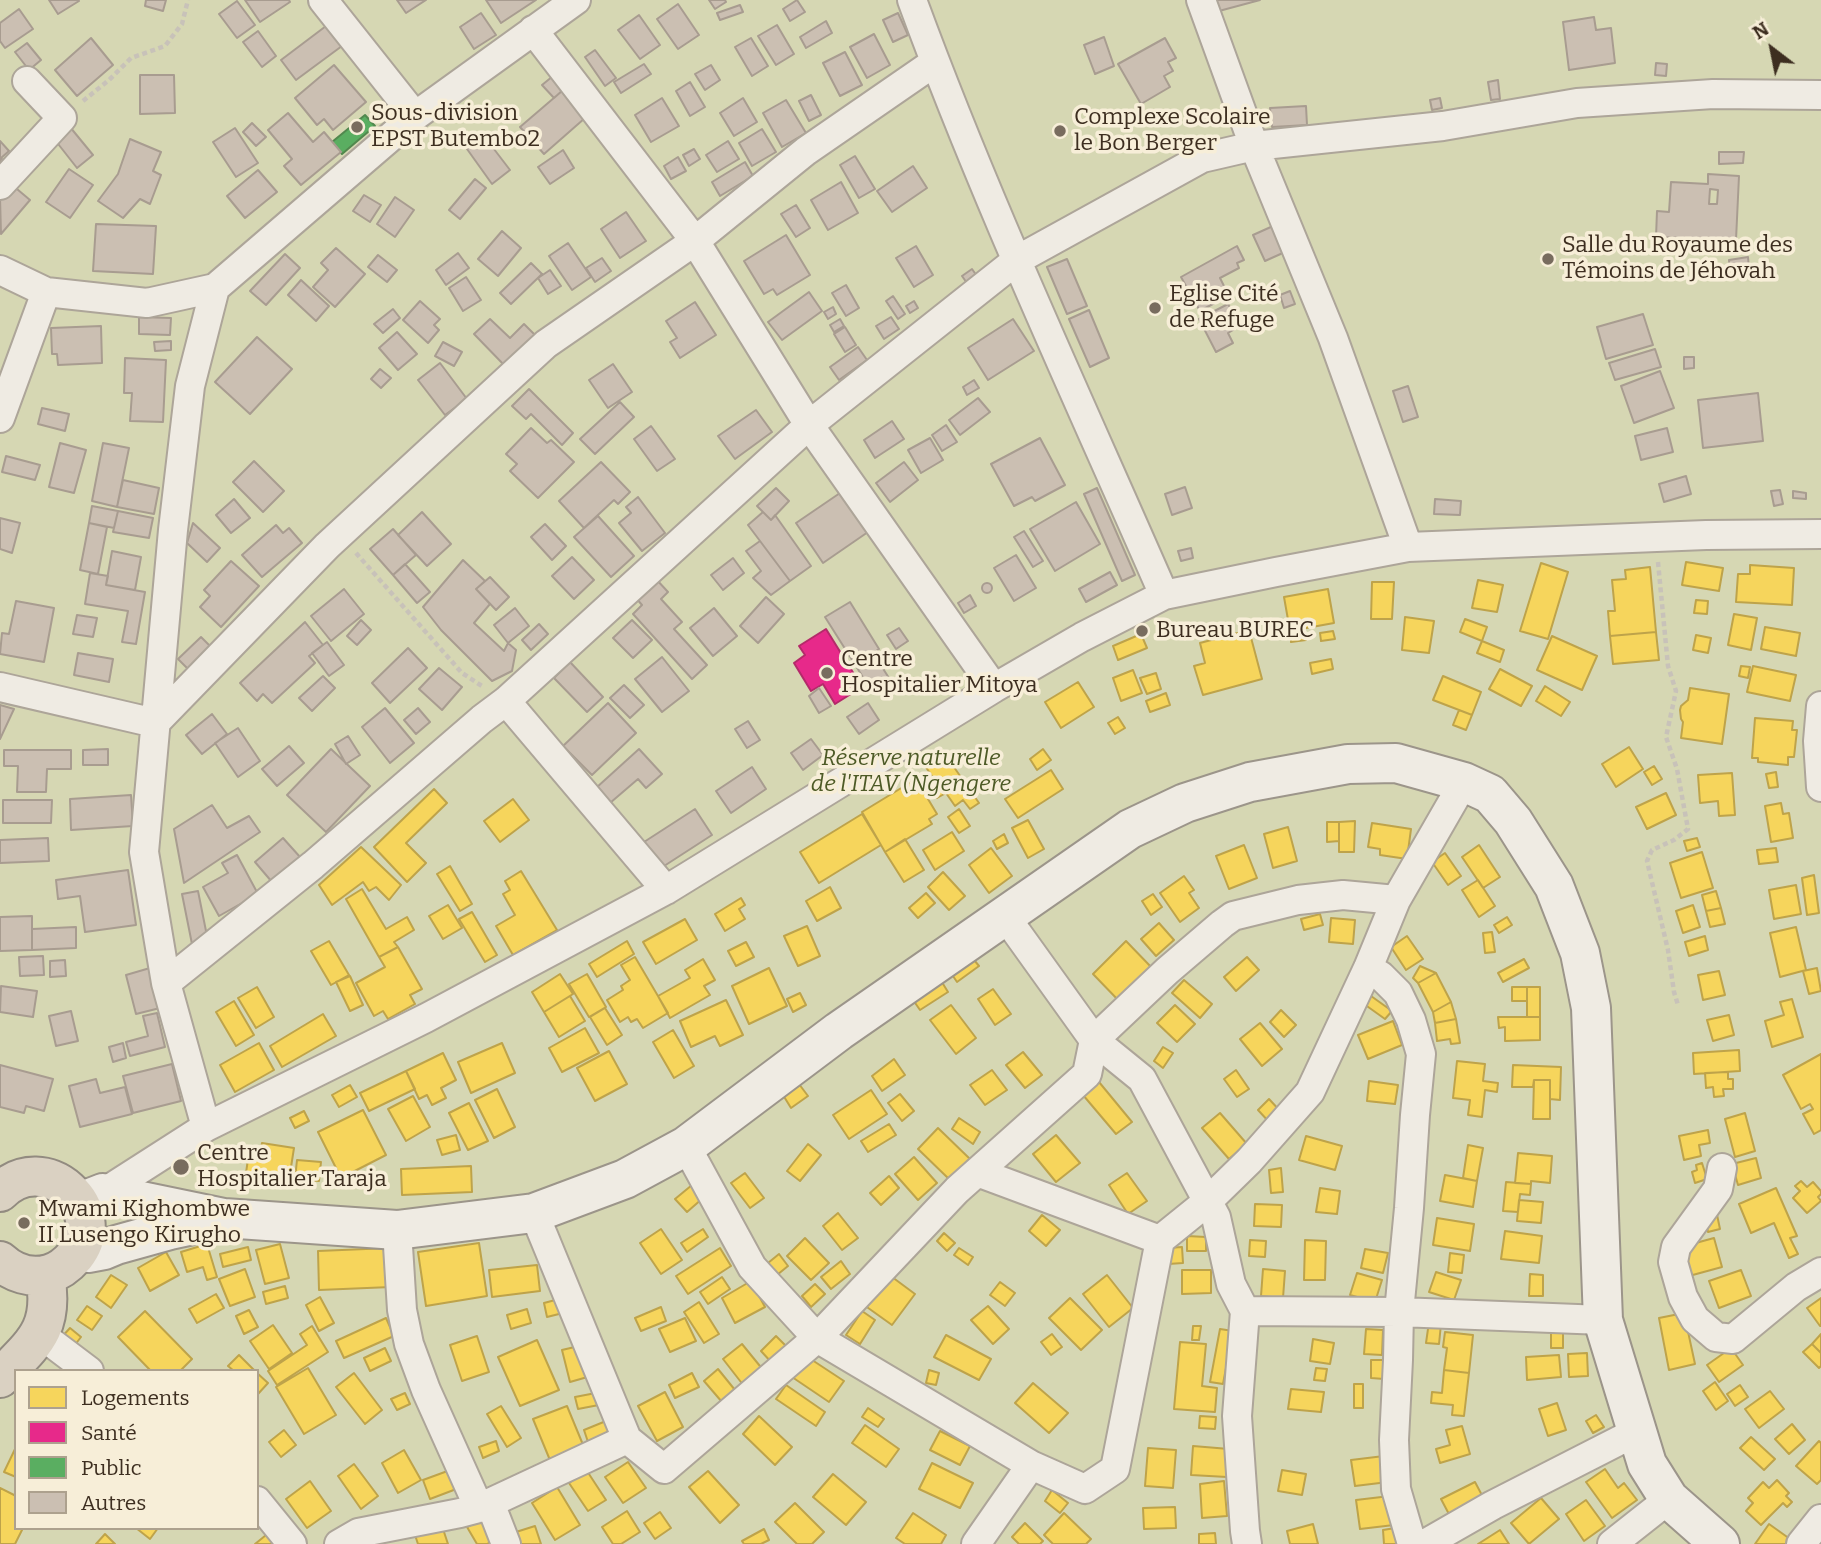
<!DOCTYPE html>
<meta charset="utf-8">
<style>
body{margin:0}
#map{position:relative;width:1821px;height:1544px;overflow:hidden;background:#e7e0d1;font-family:Bitter,serif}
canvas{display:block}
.legend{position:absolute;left:14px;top:1369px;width:245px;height:161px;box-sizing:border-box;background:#f7eed8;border:2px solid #ada18e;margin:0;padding:9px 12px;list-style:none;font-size:21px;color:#3d2e20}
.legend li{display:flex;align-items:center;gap:14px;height:35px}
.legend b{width:35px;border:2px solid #ada18e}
.north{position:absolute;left:1737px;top:14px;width:70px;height:70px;-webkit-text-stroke:5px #f7eed8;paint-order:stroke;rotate:328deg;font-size:19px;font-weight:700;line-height:28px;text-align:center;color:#3d2e20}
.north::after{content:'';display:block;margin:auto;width:24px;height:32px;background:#3d2e20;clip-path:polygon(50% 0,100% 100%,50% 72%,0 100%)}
</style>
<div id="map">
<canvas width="1821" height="1544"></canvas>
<ul class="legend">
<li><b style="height:19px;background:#f6d55c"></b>Logements</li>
<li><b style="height:19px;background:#e7298a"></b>Santé</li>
<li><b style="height:19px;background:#5aae61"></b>Public</li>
<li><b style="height:19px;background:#cbbfb2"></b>Autres</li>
</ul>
<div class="north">N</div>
</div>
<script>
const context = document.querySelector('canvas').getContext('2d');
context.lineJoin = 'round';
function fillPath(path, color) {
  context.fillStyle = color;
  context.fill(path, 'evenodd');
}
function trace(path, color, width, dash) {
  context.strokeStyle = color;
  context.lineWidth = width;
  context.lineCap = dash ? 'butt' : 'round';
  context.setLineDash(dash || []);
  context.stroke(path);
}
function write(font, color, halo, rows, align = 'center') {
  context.font = font + ' Bitter,serif';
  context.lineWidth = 7;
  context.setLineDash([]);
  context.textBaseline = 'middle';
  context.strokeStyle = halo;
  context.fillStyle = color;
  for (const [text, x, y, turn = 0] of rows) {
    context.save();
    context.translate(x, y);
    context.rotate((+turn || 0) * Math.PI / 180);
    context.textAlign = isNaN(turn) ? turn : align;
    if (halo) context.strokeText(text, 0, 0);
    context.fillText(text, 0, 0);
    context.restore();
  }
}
const green = new Path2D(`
 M 0,0 L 1821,0 L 1821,1544 L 0,1544 ZM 16,1371 L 257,1371 L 257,1528 L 16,1528 Z`);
const homes = new Path2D(`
 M 1686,562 L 1723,568 L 1719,591 L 1682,585 Z
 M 1541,563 L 1568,572 L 1548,639 L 1520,631 Z
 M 1750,565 L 1794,568 L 1792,605 L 1736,602 L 1738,574 L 1750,574 Z
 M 1650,567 L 1656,632 L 1610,636 L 1608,611 L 1615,611 L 1612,580 L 1626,579 L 1625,570 Z
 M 1478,580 L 1503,585 L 1497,612 L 1472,608 Z
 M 1372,582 L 1394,582 L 1392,619 L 1371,619 Z
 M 1328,589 L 1334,623 L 1290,631 L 1284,597 Z
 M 1696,600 L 1708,601 L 1707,614 L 1694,613 Z
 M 1734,614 L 1757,618 L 1751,650 L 1728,645 Z
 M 1405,617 L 1434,621 L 1429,653 L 1402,650 Z
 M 1465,619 L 1487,627 L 1482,641 L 1460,632 Z
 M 1765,627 L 1800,633 L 1796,656 L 1761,649 Z
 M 1249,630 L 1262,679 L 1203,695 L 1194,666 L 1205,663 L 1200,643 Z
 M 1333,631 L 1335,639 L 1321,641 L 1320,633 Z
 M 1656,632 L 1659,660 L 1613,664 L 1610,636 Z
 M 1306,633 L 1306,640 L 1291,642 L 1291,635 Z
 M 1141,634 L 1147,648 L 1118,660 L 1113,646 Z
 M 1696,635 L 1711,638 L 1708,653 L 1693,650 Z
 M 1552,636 L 1597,656 L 1582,690 L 1537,670 Z
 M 1482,641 L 1504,650 L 1500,662 L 1477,653 Z
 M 1331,659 L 1333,669 L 1312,674 L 1310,663 Z
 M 1741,666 L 1750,667 L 1748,678 L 1739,676 Z
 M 1753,666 L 1796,675 L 1790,701 L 1747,692 Z
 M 1500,669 L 1532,686 L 1521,706 L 1489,689 Z
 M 1133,670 L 1142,693 L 1121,701 L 1113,678 Z
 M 1156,673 L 1161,689 L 1147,694 L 1140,678 Z
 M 1443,676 L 1481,692 L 1472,715 L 1433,700 Z
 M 1078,682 L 1094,707 L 1061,728 L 1045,702 Z
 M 1545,686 L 1570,702 L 1561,716 L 1536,701 Z
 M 1690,688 L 1729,694 L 1722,744 L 1681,738 L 1683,722 L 1681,719 L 1680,710 L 1681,706 L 1688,700 Z
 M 1166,693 L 1170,705 L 1150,712 L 1146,701 Z
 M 1459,710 L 1472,715 L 1466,730 L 1453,725 Z
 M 1118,717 L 1125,728 L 1115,734 L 1108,723 Z
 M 1755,718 L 1793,721 L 1792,730 L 1797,730 L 1794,757 L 1788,757 L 1788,765 L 1758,762 L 1758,758 L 1752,758 Z
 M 1629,747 L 1643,769 L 1616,787 L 1602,764 Z
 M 1043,749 L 1051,760 L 1037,770 L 1030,759 Z
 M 942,750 L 979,803 L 970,809 L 963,800 L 955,806 L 946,793 L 937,798 L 928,784 L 934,779 L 923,763 Z
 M 1654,766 L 1662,779 L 1652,785 L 1644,772 Z
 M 1051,770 L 1063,789 L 1018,818 L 1005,799 Z
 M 1776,772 L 1778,787 L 1769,788 L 1766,774 Z
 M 1732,773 L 1735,815 L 1719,816 L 1718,801 L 1700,803 L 1698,775 Z
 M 916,779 L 937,814 L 929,819 L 932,824 L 885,852 L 862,812 Z
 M 434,789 L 447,803 L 406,843 L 426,863 L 407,882 L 374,847 Z
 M 1666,793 L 1676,815 L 1647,829 L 1636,807 Z
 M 513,799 L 529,820 L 500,842 L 484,821 Z
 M 1781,803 L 1783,814 L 1789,813 L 1793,838 L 1771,842 L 1765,806 Z
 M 959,809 L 970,826 L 959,833 L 948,817 Z
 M 862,814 L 881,845 L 819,883 L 800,852 Z
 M 1028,820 L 1044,849 L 1028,858 L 1012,828 Z
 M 1355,821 L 1354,852 L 1339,852 L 1339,822 Z
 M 1327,822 L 1339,822 L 1339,841 L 1327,842 Z
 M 1372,823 L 1411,829 L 1407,859 L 1380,855 L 1380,849 L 1368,847 Z
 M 1288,827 L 1297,861 L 1273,868 L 1264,834 Z
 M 952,832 L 964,851 L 935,870 L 923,850 Z
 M 1004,834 L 1008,843 L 997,849 L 993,841 Z
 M 1697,838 L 1700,847 L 1687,851 L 1684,841 Z
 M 905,839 L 924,870 L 904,882 L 885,852 Z
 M 1244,845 L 1257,878 L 1229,889 L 1216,856 Z
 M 1479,845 L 1500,877 L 1483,888 L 1462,857 Z
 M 361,847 L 401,885 L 389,900 L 376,887 L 369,891 L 363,882 L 332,905 L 319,885 Z
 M 991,848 L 1012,876 L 989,893 L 969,865 Z
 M 1776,848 L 1778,862 L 1759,864 L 1757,850 Z
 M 1702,852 L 1713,888 L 1681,898 L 1670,863 Z
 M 1445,853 L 1461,876 L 1448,885 L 1432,862 Z
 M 450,866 L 472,904 L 460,911 L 437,874 Z
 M 521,871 L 557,930 L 513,955 L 496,926 L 515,915 L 503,894 L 510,890 L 505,881 Z
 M 943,872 L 965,896 L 949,910 L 928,887 Z
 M 1814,875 L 1819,913 L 1807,915 L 1802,878 Z
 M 1184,876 L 1194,890 L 1189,893 L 1199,908 L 1180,922 L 1160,893 Z
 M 1478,880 L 1495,906 L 1479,917 L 1462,890 Z
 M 1796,885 L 1801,914 L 1774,919 L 1769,890 Z
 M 830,887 L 841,908 L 817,921 L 806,901 Z
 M 362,889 L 386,929 L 407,917 L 414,930 L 394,942 L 398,947 L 379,957 L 346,899 Z
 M 1716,891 L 1721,908 L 1706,911 L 1702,895 Z
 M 926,893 L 935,903 L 918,918 L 909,908 Z
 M 1153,894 L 1162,907 L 1151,915 L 1142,901 Z
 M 741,898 L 745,905 L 739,909 L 745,919 L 725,931 L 715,914 Z
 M 448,905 L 462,928 L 443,939 L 429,916 Z
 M 1693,905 L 1700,927 L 1683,933 L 1676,911 Z
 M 1721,908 L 1725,924 L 1710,927 L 1706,911 Z
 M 472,912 L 497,955 L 485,962 L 459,919 Z
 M 1320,914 L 1323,925 L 1304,930 L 1301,919 Z
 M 1507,917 L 1512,925 L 1499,933 L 1494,925 Z
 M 1331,918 L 1355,920 L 1353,944 L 1329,942 Z
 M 685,919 L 697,940 L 656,964 L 643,942 Z
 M 1159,923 L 1174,940 L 1156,956 L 1141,939 Z
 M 807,926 L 820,956 L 798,966 L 784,936 Z
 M 1796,927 L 1806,970 L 1780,977 L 1770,933 Z
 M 1492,932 L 1495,952 L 1485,953 L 1483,933 Z
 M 1407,936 L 1423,959 L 1406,970 L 1391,947 Z
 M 1705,936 L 1708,950 L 1689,956 L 1685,942 Z
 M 329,941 L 349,975 L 331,985 L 311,951 Z
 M 627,941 L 634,954 L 597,977 L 589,964 Z
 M 1126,941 L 1153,969 L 1120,1002 L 1093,974 Z
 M 746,942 L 754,957 L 736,966 L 728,951 Z
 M 398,947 L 422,989 L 410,995 L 415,1004 L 388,1019 L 383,1011 L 374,1016 L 356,983 L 385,967 L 379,957 Z
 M 970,955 L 979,966 L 957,982 L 949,970 Z
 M 635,957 L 668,1013 L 643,1028 L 637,1019 L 631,1022 L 628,1017 L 620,1022 L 607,1000 L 623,990 L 621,986 L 630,980 L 621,965 Z
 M 1247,957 L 1259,970 L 1236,991 L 1224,977 Z
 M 703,959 L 715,980 L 704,986 L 710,995 L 670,1018 L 658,996 L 690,978 L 685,970 Z
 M 1524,959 L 1529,968 L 1503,982 L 1498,973 Z
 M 1420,966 L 1436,973 L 1418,983 L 1413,978 Z
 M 769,968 L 787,1006 L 749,1024 L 732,986 Z
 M 1817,968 L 1821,991 L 1809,994 L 1803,971 Z
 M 1719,971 L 1725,995 L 1703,1000 L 1698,975 Z
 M 1436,973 L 1451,1002 L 1433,1012 L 1418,983 Z
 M 560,974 L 573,994 L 544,1012 L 532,992 Z
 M 587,974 L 606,1007 L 589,1017 L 569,984 Z
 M 350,976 L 363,1005 L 350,1011 L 336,982 Z
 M 940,979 L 948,992 L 920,1010 L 911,997 Z
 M 1184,980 L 1212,1004 L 1200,1018 L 1172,993 Z
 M 257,987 L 274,1017 L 256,1028 L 238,998 Z
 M 1512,987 L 1527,987 L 1527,1001 L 1512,1001 Z
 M 1527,987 L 1540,987 L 1540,1017 L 1527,1017 Z
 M 993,989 L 1011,1014 L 995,1025 L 978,999 Z
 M 800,993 L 806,1005 L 793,1012 L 787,999 Z
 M 570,996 L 585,1021 L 559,1037 L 544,1012 Z
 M 1371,996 L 1392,1011 L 1385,1019 L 1364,1004 Z
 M 1792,999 L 1803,1037 L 1772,1047 L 1765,1021 L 1784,1015 L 1780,1002 Z
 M 726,1000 L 743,1035 L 720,1046 L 715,1036 L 691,1047 L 680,1021 Z
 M 234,1001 L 254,1035 L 236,1046 L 216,1012 Z
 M 1451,1002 L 1456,1019 L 1435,1023 L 1433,1012 Z
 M 951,1005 L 976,1038 L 956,1054 L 930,1020 Z
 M 1175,1005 L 1195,1024 L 1177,1042 L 1157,1023 Z
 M 605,1008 L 622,1035 L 607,1045 L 590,1017 Z
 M 1281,1010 L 1296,1025 L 1284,1037 L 1270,1022 Z
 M 323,1014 L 336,1036 L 282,1067 L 270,1046 Z
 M 1729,1015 L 1734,1035 L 1713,1041 L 1707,1020 Z
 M 1498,1017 L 1540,1017 L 1540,1040 L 1505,1041 L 1505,1027 L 1499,1028 Z
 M 1456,1019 L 1460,1043 L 1451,1044 L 1450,1039 L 1437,1041 L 1435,1023 Z
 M 1393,1021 L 1402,1045 L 1368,1059 L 1358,1035 Z
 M 1260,1023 L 1282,1049 L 1262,1066 L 1240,1039 Z
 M 585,1028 L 599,1053 L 562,1072 L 549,1048 Z
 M 673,1030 L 694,1066 L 674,1078 L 653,1042 Z
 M 259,1043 L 274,1070 L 235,1092 L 220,1065 Z
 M 502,1043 L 515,1073 L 471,1093 L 458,1062 Z
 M 1163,1047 L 1173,1053 L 1163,1068 L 1154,1061 Z
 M 1739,1050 L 1740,1071 L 1694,1074 L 1693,1053 Z
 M 609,1051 L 627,1084 L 595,1101 L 577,1068 Z
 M 1023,1052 L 1042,1075 L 1025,1088 L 1006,1065 Z
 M 443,1053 L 456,1080 L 441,1088 L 446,1098 L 432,1105 L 427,1095 L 419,1099 L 406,1071 Z
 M 1821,1054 L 1821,1130 L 1814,1134 L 1803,1114 L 1813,1109 L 1810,1104 L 1801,1109 L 1783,1075 Z
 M 894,1059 L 905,1075 L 882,1091 L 872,1076 Z
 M 1457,1061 L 1485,1064 L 1483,1081 L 1498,1083 L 1497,1092 L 1485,1090 L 1482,1117 L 1468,1115 L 1470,1100 L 1453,1098 Z
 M 1513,1065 L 1561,1067 L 1560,1100 L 1550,1099 L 1550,1080 L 1534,1080 L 1533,1087 L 1512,1087 Z
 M 992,1070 L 1007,1090 L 985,1105 L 970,1085 Z
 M 1236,1070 L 1249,1089 L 1237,1097 L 1224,1079 Z
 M 406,1071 L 415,1089 L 369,1111 L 360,1093 Z
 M 1728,1072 L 1728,1079 L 1733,1079 L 1733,1089 L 1723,1089 L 1724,1096 L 1714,1097 L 1713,1087 L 1706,1088 L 1705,1073 Z
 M 1534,1080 L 1550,1080 L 1550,1119 L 1533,1119 Z
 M 1369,1081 L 1398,1085 L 1395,1104 L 1367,1101 Z
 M 1099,1082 L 1132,1122 L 1116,1134 L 1083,1095 Z
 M 799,1084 L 808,1096 L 791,1108 L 783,1095 Z
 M 350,1085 L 357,1097 L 339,1107 L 332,1095 Z
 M 497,1089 L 515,1127 L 494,1138 L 475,1100 Z
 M 871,1090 L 887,1114 L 849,1139 L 833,1115 Z
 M 900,1094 L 914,1111 L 902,1121 L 888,1103 Z
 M 413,1096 L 430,1127 L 406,1141 L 388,1109 Z
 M 1269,1099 L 1282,1113 L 1270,1123 L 1258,1110 Z
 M 469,1103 L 488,1141 L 468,1150 L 449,1113 Z
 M 363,1110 L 386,1155 L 341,1178 L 318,1132 Z
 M 304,1111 L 309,1121 L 295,1128 L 290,1118 Z
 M 1220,1113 L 1247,1144 L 1229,1159 L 1202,1128 Z
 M 1745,1113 L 1755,1151 L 1735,1157 L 1725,1119 Z
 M 959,1118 L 980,1132 L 973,1144 L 952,1129 Z
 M 889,1124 L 896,1135 L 868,1152 L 861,1141 Z
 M 938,1128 L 970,1159 L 950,1180 L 918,1149 Z
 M 1708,1130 L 1710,1143 L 1699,1145 L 1701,1156 L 1684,1160 L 1679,1136 Z
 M 456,1135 L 460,1150 L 442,1155 L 437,1140 Z
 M 1056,1135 L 1080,1163 L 1056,1182 L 1033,1154 Z
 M 1306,1136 L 1342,1146 L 1335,1170 L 1299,1160 Z
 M 262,1143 L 294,1148 L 289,1180 L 246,1173 L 249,1152 L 260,1154 Z
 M 808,1144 L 821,1155 L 800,1181 L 787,1171 Z
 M 1468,1145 L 1483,1148 L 1477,1181 L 1463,1178 Z
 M 1518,1153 L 1552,1156 L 1550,1183 L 1531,1181 L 1531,1184 L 1515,1183 Z
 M 914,1157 L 937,1183 L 918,1200 L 895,1174 Z
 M 1756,1158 L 1761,1178 L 1738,1185 L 1732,1164 Z
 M 297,1160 L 321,1162 L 319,1181 L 295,1179 Z
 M 1702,1163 L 1707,1179 L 1695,1183 L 1692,1172 L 1697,1170 L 1696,1165 Z
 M 471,1166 L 472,1192 L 402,1195 L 401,1169 Z
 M 1281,1168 L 1283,1192 L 1271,1193 L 1269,1170 Z
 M 745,1173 L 764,1198 L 750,1208 L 731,1183 Z
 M 1127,1173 L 1147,1201 L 1128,1214 L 1109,1185 Z
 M 1445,1175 L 1477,1181 L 1473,1207 L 1440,1201 Z
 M 889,1176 L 899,1188 L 881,1205 L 870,1193 Z
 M 1801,1181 L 1807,1187 L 1813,1182 L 1821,1191 L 1821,1194 L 1818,1197 L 1821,1201 L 1807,1213 L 1793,1198 L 1800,1191 L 1795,1186 Z
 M 1506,1182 L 1531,1184 L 1530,1195 L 1520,1194 L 1518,1212 L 1503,1211 Z
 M 692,1185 L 703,1198 L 687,1212 L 675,1199 Z
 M 1320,1188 L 1340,1191 L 1337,1214 L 1316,1212 Z
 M 1776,1188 L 1797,1236 L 1790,1238 L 1798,1254 L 1789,1258 L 1774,1223 L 1751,1233 L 1739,1204 Z
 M 1519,1200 L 1543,1202 L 1541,1223 L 1517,1221 Z
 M 1255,1204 L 1282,1205 L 1281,1227 L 1254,1226 Z
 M 1716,1210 L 1720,1229 L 1708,1232 L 1704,1213 Z
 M 838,1213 L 858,1238 L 842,1250 L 823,1226 Z
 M 1042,1215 L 1060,1230 L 1046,1246 L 1029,1231 Z
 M 1437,1218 L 1474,1224 L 1470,1251 L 1433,1245 Z
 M 661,1229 L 682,1260 L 661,1274 L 640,1243 Z
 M 703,1229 L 708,1237 L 687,1252 L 681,1243 Z
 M 1505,1231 L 1542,1236 L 1539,1263 L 1501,1259 Z
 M 944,1233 L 955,1243 L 947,1251 L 937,1241 Z
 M 1187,1236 L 1206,1237 L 1206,1251 L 1187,1251 Z
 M 805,1238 L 829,1263 L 811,1280 L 787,1256 Z
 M 1714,1238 L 1722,1267 L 1689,1276 L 1681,1247 Z
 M 1250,1240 L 1266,1241 L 1265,1257 L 1249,1256 Z
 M 1305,1240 L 1326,1241 L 1325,1280 L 1304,1280 Z
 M 479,1243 L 487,1296 L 426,1306 L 418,1252 Z
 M 207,1244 L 217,1277 L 207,1280 L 203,1267 L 187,1272 L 181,1252 Z
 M 280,1244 L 289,1278 L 265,1284 L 256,1250 Z
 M 248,1247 L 251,1260 L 223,1267 L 220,1254 Z
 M 1182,1247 L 1183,1263 L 1168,1264 L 1168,1248 Z
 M 390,1248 L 391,1287 L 319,1290 L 318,1251 Z
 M 720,1248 L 731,1266 L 688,1294 L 676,1276 Z
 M 959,1248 L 973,1257 L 968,1265 L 954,1255 Z
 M 1365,1249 L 1388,1253 L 1383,1273 L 1361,1268 Z
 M 166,1252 L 179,1275 L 150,1291 L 138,1268 Z
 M 1450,1253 L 1464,1255 L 1462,1273 L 1448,1272 Z
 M 779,1254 L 788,1266 L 777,1275 L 768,1263 Z
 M 841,1261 L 850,1274 L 831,1289 L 821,1277 Z
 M 537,1265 L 540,1291 L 492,1297 L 489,1270 Z
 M 245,1269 L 255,1297 L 230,1306 L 219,1279 Z
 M 1263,1269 L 1285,1271 L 1283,1298 L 1261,1296 Z
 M 1182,1270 L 1211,1270 L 1211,1293 L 1182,1294 Z
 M 1741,1270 L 1751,1296 L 1719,1308 L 1709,1281 Z
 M 1436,1272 L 1461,1280 L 1454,1300 L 1429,1292 Z
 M 1357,1273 L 1382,1280 L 1375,1302 L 1350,1295 Z
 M 888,1274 L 915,1294 L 892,1325 L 864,1305 Z
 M 1530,1274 L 1543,1275 L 1543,1296 L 1529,1296 Z
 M 111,1275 L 127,1285 L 111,1308 L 96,1297 Z
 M 1107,1275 L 1133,1308 L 1109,1327 L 1083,1294 Z
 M 722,1277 L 730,1289 L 708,1304 L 700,1292 Z
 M 751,1281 L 765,1307 L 735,1323 L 722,1298 Z
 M 1000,1282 L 1015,1293 L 1005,1306 L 990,1295 Z
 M 815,1284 L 825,1294 L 811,1307 L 802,1296 Z
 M 285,1286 L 288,1298 L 266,1304 L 263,1292 Z
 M 216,1294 L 224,1308 L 197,1323 L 189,1309 Z
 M 320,1297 L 334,1323 L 319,1331 L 306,1305 Z
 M 1070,1298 L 1102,1330 L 1081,1350 L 1049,1318 Z
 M 1821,1298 L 1821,1326 L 1820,1326 L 1807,1308 Z
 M 559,1299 L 563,1313 L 547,1317 L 544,1303 Z
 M 699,1302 L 719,1334 L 704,1343 L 684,1312 Z
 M 87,1306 L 102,1316 L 92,1330 L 77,1320 Z
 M 988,1306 L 1009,1329 L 993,1344 L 971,1320 Z
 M 661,1307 L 666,1321 L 641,1331 L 635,1318 Z
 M 527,1309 L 531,1323 L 511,1329 L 507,1315 Z
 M 249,1310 L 258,1327 L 244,1334 L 236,1316 Z
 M 145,1311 L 192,1359 L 180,1371 L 151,1371 L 118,1337 Z
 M 862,1311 L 875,1320 L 860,1344 L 846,1335 Z
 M 1684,1313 L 1695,1364 L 1669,1370 L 1659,1318 Z
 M 386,1318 L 394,1336 L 344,1358 L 336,1341 Z
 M 685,1318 L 696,1341 L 670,1352 L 659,1329 Z
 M 1429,1322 L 1441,1324 L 1439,1344 L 1426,1343 Z
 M 273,1325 L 292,1353 L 269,1369 L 250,1341 Z
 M 312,1326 L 328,1352 L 277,1385 L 268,1371 L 307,1345 L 300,1334 Z
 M 1193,1326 L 1201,1326 L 1199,1340 L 1192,1340 Z
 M 70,1328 L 81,1337 L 71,1350 L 60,1339 Z
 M 1220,1329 L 1233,1331 L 1223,1384 L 1210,1382 Z
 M 1366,1329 L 1383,1330 L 1382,1355 L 1364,1354 Z
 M 1445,1332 L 1473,1335 L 1469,1373 L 1444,1370 L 1447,1348 L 1443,1347 Z
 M 1551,1333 L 1563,1333 L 1563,1348 L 1551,1348 Z
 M 1052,1334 L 1062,1347 L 1051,1355 L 1041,1342 Z
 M 1821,1334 L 1821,1353 L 1812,1344 Z
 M 946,1335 L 991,1359 L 979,1380 L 934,1357 Z
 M 477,1336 L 489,1372 L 462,1381 L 450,1345 Z
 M 776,1336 L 787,1347 L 772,1363 L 761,1351 Z
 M 1313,1339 L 1334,1343 L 1330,1364 L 1310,1361 Z
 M 537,1340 L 559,1390 L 520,1406 L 498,1357 Z
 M 1180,1342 L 1206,1344 L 1202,1386 L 1217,1388 L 1215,1412 L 1174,1409 Z
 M 742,1344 L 764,1371 L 744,1386 L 723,1359 Z
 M 1812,1344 L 1821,1353 L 1821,1366 L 1819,1368 L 1803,1352 Z
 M 583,1345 L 591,1376 L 570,1382 L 562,1350 Z
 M 385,1348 L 391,1361 L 370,1371 L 364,1358 Z
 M 1731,1348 L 1743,1365 L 1719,1382 L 1707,1365 Z
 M 1587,1353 L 1588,1376 L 1569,1377 L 1568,1354 Z
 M 239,1355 L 255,1371 L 234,1371 L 228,1366 Z
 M 1559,1355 L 1561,1377 L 1527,1380 L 1526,1357 Z
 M 806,1356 L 844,1381 L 829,1402 L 792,1377 Z
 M 1371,1360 L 1384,1360 L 1384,1379 L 1371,1378 Z
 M 308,1368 L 336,1415 L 304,1434 L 276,1387 Z
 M 1316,1368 L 1327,1369 L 1325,1381 L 1314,1380 Z
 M 718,1369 L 735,1390 L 722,1402 L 704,1381 Z
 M 929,1370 L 939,1373 L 936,1385 L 926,1383 Z
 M 1444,1370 L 1469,1373 L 1464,1416 L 1452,1415 L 1453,1405 L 1431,1403 L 1432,1392 L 1442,1393 Z
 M 257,1373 L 268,1383 L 258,1394 L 257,1393 Z
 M 354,1373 L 382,1410 L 365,1424 L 336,1387 Z
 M 692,1373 L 699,1387 L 675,1398 L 669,1385 Z
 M 1715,1382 L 1728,1401 L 1716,1410 L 1703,1391 Z
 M 1033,1383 L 1068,1413 L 1049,1433 L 1015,1403 Z
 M 1354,1384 L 1363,1384 L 1363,1408 L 1354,1408 Z
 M 786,1385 L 825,1412 L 816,1426 L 776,1399 Z
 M 1740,1385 L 1748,1397 L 1735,1406 L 1727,1394 Z
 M 1291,1389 L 1324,1392 L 1321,1412 L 1288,1409 Z
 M 1770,1391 L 1784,1409 L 1759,1428 L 1745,1409 Z
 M 601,1392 L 604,1404 L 578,1409 L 575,1397 Z
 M 665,1392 L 683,1427 L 657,1441 L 638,1406 Z
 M 405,1393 L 410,1404 L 397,1410 L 391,1399 Z
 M 1557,1403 L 1566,1430 L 1548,1436 L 1539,1409 Z
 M 501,1406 L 521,1438 L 507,1447 L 487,1414 Z
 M 567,1406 L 586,1452 L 552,1465 L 533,1419 Z
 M 868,1408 L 884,1419 L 878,1427 L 862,1417 Z
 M 1596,1415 L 1604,1427 L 1593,1433 L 1586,1421 Z
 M 759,1416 L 792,1447 L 775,1465 L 743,1434 Z
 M 1200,1416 L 1216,1417 L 1215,1429 L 1199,1428 Z
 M 606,1421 L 612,1436 L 589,1445 L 584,1430 Z
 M 1792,1424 L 1805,1440 L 1789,1454 L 1775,1439 Z
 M 865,1425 L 899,1449 L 886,1467 L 852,1443 Z
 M 1462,1426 L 1470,1454 L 1440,1463 L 1436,1449 L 1450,1445 L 1446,1430 Z
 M 284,1430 L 296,1445 L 281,1457 L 269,1442 Z
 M 940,1431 L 970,1446 L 960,1465 L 930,1450 Z
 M 1751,1437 L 1775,1459 L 1764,1470 L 1740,1448 Z
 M 496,1441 L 499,1451 L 483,1458 L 479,1447 Z
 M 1819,1441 L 1821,1443 L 1821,1480 L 1817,1484 L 1796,1466 Z
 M 1193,1446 L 1229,1449 L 1227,1477 L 1191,1475 Z
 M 16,1447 L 16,1477 L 4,1472 Z
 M 1148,1448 L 1176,1450 L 1173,1488 L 1145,1486 Z
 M 404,1450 L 421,1480 L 398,1493 L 382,1463 Z
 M 1384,1456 L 1388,1482 L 1355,1486 L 1351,1460 Z
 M 628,1462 L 646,1488 L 623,1503 L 605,1477 Z
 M 932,1463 L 973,1483 L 960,1508 L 919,1489 Z
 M 354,1464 L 378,1496 L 361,1509 L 338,1476 Z
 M 453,1469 L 459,1488 L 430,1499 L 423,1480 Z
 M 1605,1469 L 1618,1488 L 1624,1483 L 1637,1500 L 1612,1518 L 1586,1482 Z
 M 1282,1470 L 1306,1474 L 1302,1495 L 1278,1491 Z
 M 587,1471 L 606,1500 L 588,1511 L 569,1483 Z
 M 708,1471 L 739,1505 L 720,1523 L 689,1487 Z
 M 833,1474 L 866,1502 L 846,1525 L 813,1497 Z
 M 1777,1480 L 1789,1493 L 1786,1496 L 1792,1502 L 1787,1507 L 1783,1503 L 1761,1525 L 1746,1511 L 1753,1503 L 1748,1498 L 1763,1482 L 1769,1488 Z
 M 310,1481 L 331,1511 L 307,1528 L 286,1499 Z
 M 1224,1481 L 1227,1516 L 1202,1518 L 1200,1484 Z
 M 1475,1482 L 1485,1501 L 1451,1518 L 1441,1499 Z
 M 557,1487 L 580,1525 L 555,1540 L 532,1503 Z
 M 0,1488 L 16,1496 L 16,1528 L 23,1528 L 15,1544 L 0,1544 Z
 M 1052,1490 L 1068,1503 L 1060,1513 L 1045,1501 Z
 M 1390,1496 L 1394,1525 L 1360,1529 L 1356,1500 Z
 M 1541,1498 L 1559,1519 L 1529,1544 L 1511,1523 Z
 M 1586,1500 L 1605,1526 L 1584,1541 L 1566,1514 Z
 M 795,1503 L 824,1532 L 812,1544 L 797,1544 L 775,1522 Z
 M 1175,1507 L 1176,1528 L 1144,1529 L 1143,1508 Z
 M 627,1511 L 640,1532 L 621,1544 L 613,1544 L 602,1527 Z
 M 660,1512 L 671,1528 L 655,1539 L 644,1523 Z
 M 913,1513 L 946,1535 L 941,1544 L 905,1544 L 896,1538 Z
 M 1064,1513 L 1091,1539 L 1086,1544 L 1053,1544 L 1044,1535 Z
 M 483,1519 L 494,1540 L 487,1544 L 477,1544 L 467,1527 Z
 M 1025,1523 L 1043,1541 L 1040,1544 L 1019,1544 L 1012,1537 Z
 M 1313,1524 L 1318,1544 L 1290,1544 L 1287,1531 Z
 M 1769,1524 L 1790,1539 L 1787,1544 L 1755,1544 Z
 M 442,1526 L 448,1544 L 418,1544 L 415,1535 Z
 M 535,1526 L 541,1544 L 520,1544 L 516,1532 Z
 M 136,1528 L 158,1528 L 150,1539 Z
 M 1395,1528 L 1398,1544 L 1384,1544 L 1383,1530 Z
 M 764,1529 L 769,1540 L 761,1544 L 744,1544 L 742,1541 Z
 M 1500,1530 L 1509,1544 L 1478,1544 Z
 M 271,1531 L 282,1544 L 255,1544 Z
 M 1215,1533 L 1216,1544 L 1199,1544 L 1199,1534 Z
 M 105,1534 L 115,1544 L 96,1544 Z`);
const health = new Path2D(`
 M 826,629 L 862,687 L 835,704 L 823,684 L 811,691 L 794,663 L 805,655 L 799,646 Z`);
const public = new Path2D(`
 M 365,115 L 375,126 L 342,154 L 332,142 Z`);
const building = new Path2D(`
 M 49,0 L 78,0 L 79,1 L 58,14 Z
 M 146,0 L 166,0 L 163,11 L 145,6 Z
 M 245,0 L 289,0 L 290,2 L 260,22 Z
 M 397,0 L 426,0 L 406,13 Z
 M 486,0 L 536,0 L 501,23 Z
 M 709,0 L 725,0 L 726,2 L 715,9 Z
 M 797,0 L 805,12 L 790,21 L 783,9 Z
 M 1216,0 L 1260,0 L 1219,11 Z
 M 237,1 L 255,25 L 237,38 L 219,14 Z
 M 678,4 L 699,35 L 678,49 L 657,19 Z
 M 740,5 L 743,12 L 720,20 L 717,13 Z
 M 19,9 L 33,29 L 5,48 L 0,41 L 0,23 Z
 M 481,13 L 496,35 L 474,49 L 460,27 Z
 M 898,13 L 908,35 L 893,42 L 883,20 Z
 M 639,15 L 660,45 L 640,59 L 618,30 Z
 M 1594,17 L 1596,30 L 1611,28 L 1615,63 L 1569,70 L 1563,22 Z
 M 826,21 L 832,33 L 806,48 L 800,37 Z
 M 330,23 L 346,43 L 296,80 L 281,60 Z
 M 777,25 L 794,54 L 776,65 L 758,36 Z
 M 258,31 L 276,56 L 262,67 L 243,42 Z
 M 874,34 L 890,65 L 867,78 L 850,47 Z
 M 1104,37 L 1114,66 L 1095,74 L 1084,45 Z
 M 91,38 L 113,65 L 77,96 L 55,70 Z
 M 751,38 L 768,66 L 752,76 L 735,47 Z
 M 1165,38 L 1176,58 L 1168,62 L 1173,71 L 1164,76 L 1170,87 L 1141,104 L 1118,64 Z
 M 27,43 L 41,60 L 29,70 L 15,52 Z
 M 595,50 L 616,78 L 605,86 L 585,57 Z
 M 845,52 L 862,85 L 840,96 L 823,63 Z
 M 1656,63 L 1667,64 L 1666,76 L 1655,75 Z
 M 644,64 L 651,74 L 621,93 L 614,82 Z
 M 334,65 L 366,102 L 333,130 L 324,119 L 317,125 L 295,98 Z
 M 711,65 L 720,80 L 705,90 L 695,74 Z
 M 140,75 L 174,75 L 175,113 L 140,114 Z
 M 553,76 L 564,89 L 554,98 L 542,85 Z
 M 1498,80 L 1500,99 L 1491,100 L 1488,82 Z
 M 690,82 L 705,107 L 690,116 L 676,91 Z
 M 562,91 L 585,118 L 544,154 L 520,127 Z
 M 811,95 L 821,115 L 809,121 L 799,101 Z
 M 662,98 L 679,126 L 651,142 L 635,115 Z
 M 743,98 L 757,122 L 734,136 L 720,113 Z
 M 1440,98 L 1442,108 L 1432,110 L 1430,100 Z
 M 786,100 L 806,133 L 782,147 L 763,113 Z
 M 1306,106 L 1307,125 L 1272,127 L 1270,108 Z
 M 288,113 L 313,142 L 324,132 L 341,152 L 301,185 L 284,166 L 292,159 L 268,130 Z
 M 252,123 L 266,137 L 256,146 L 243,132 Z
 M 70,127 L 93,155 L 77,168 L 55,140 Z
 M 235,128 L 258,163 L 236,177 L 213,142 Z
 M 762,129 L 776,152 L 752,166 L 739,143 Z
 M 484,136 L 510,170 L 492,184 L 467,149 Z
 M 130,139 L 161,152 L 153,171 L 161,175 L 150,204 L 140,199 L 123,218 L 98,201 L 118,174 Z
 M 0,141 L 9,151 L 1,158 L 8,166 L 0,173 Z
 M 728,141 L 739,159 L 717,172 L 706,155 Z
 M 694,149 L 700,159 L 689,166 L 683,155 Z
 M 563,150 L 574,168 L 550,184 L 538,167 Z
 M 1719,152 L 1744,152 L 1743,163 L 1719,164 Z
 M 855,156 L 875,189 L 859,198 L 840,165 Z
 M 678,157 L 686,171 L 671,179 L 664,166 Z
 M 745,162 L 753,176 L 720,196 L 712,182 Z
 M 913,166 L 927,188 L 892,212 L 877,191 Z
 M 69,169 L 93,185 L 70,218 L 46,202 Z
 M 258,170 L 277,192 L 245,218 L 227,196 Z
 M 1708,174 L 1739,176 L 1736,240 L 1656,237 L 1657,211 L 1669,212 L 1671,182 L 1708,184 ZM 1710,189 L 1718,190 L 1717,204 L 1709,204 Z
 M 475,179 L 486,188 L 460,219 L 449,210 Z
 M 841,182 L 858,213 L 828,230 L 811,200 Z
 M 11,184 L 30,200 L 1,234 L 0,197 Z
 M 364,195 L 381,205 L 370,222 L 353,211 Z
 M 395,197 L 414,210 L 395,237 L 377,224 Z
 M 796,205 L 810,228 L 796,237 L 781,214 Z
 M 626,212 L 646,241 L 620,258 L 601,229 Z
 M 96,224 L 156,226 L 153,274 L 93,271 Z
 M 1273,226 L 1285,252 L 1265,261 L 1253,235 Z
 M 502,231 L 521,248 L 498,276 L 478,259 Z
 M 786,235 L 810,275 L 777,295 L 773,289 L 764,294 L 744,261 Z
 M 568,243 L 591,277 L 572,290 L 549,256 Z
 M 916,246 L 933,275 L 914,287 L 896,258 Z
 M 1237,246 L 1244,260 L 1237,263 L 1239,268 L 1220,278 L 1225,288 L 1218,293 L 1222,299 L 1200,311 L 1181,277 Z
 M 336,248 L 365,274 L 335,307 L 313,287 L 328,270 L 321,263 Z
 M 458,253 L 469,268 L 446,285 L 436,270 Z
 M 285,254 L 300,268 L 266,305 L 250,291 Z
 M 378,255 L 397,270 L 387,282 L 368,267 Z
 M 1748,257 L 1749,268 L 1730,272 L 1729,260 Z
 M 602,258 L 611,271 L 595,282 L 586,268 Z
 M 1067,259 L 1087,306 L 1067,314 L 1047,267 Z
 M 531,263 L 542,274 L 511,304 L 500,293 Z
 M 972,269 L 979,279 L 969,286 L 962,276 Z
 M 550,270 L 561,286 L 548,294 L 538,278 Z
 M 466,277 L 481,300 L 463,311 L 449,288 Z
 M 301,280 L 329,306 L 316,321 L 288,295 Z
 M 846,285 L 859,308 L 846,316 L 832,293 Z
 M 1290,291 L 1295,304 L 1284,308 L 1280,295 Z
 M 809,292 L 822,311 L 782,340 L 768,322 Z
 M 893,296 L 905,314 L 898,319 L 886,301 Z
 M 420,301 L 440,319 L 434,325 L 439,330 L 428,343 L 403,320 Z
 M 914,301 L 918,308 L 910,313 L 906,306 Z
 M 695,302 L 716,335 L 680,358 L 670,342 L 677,338 L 666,321 Z
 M 1228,304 L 1240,326 L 1228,333 L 1233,343 L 1216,352 L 1199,319 Z
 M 833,307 L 836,314 L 828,319 L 824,312 Z
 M 393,309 L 400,318 L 383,333 L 374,324 Z
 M 1089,310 L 1109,358 L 1090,367 L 1069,319 Z
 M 1643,314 L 1653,345 L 1606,359 L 1597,327 Z
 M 139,317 L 171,318 L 170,335 L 139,334 Z
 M 891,317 L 899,329 L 884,339 L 876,326 Z
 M 490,319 L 510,338 L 524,324 L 536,336 L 505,366 L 474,334 Z
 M 840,319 L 844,326 L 834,332 L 830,325 Z
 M 1013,319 L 1034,351 L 988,380 L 968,348 Z
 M 101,326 L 102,363 L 58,365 L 57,354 L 52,354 L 51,328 Z
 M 845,327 L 856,345 L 845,352 L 834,334 Z
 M 397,332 L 417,354 L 398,370 L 379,348 Z
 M 257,337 L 292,369 L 250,414 L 215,382 Z
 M 171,341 L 171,350 L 155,351 L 154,342 Z
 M 443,342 L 462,352 L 454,366 L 435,356 Z
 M 858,347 L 867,360 L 839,380 L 830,367 Z
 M 1655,349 L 1661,367 L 1615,380 L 1609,363 Z
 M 1684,357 L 1694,357 L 1694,368 L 1684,369 Z
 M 125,358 L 166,360 L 163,422 L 130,421 L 132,393 L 124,393 Z
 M 440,363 L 467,399 L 445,415 L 418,380 Z
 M 613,364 L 632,392 L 608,408 L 589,380 Z
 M 380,369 L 391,378 L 381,388 L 371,379 Z
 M 1660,371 L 1674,408 L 1634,423 L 1621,386 Z
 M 974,380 L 979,388 L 967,395 L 963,387 Z
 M 1408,386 L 1418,417 L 1403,422 L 1393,391 Z
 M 529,389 L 573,433 L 562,445 L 531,414 L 526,419 L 512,406 Z
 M 1758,393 L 1763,441 L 1703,448 L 1698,400 Z
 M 978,398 L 990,412 L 960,435 L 949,420 Z
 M 620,402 L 634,417 L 595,454 L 580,439 Z
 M 42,408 L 69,414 L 65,431 L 38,424 Z
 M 756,410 L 772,432 L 735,459 L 718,436 Z
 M 892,421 L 904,439 L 875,458 L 864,440 Z
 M 946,425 L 957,442 L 942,451 L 932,435 Z
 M 651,426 L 675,459 L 657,471 L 634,439 Z
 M 531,428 L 547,443 L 551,440 L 574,462 L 538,498 L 510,471 L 517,464 L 506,454 Z
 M 1667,428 L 1673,452 L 1641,460 L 1635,436 Z
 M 930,438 L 943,460 L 921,473 L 908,450 Z
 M 1040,438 L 1065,485 L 1035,501 L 1032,497 L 1014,506 L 991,464 Z
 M 60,443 L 86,450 L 74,493 L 49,487 Z
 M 103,443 L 129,448 L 117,507 L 92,501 Z
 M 6,456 L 40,465 L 35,480 L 2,472 Z
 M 254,461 L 284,491 L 263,512 L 233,482 Z
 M 601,462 L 630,492 L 618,504 L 614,500 L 584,528 L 559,501 Z
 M 904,462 L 918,480 L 890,502 L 876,483 Z
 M 1686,476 L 1691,494 L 1664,502 L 1659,484 Z
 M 123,480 L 159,488 L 154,514 L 117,507 Z
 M 1185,487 L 1192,508 L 1172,515 L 1165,494 Z
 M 776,488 L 789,501 L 771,520 L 757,506 Z
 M 1097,488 L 1135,575 L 1122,581 L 1084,494 Z
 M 1780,490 L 1783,504 L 1774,506 L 1771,491 Z
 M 1793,491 L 1806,493 L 1806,499 L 1793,498 Z
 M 840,493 L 868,532 L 823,563 L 796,523 Z
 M 638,497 L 665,533 L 642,551 L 619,523 L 631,513 L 626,507 Z
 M 234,499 L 250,518 L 231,533 L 216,515 Z
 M 1435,499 L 1461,501 L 1460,515 L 1434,514 Z
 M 1076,502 L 1100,544 L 1055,571 L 1030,529 Z
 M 92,506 L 118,511 L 114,528 L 89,523 Z
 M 118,511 L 153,518 L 149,538 L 113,532 Z
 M 422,512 L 451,544 L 427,566 L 398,535 Z
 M 763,512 L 771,520 L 775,515 L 811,566 L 790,581 L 748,525 Z
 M 598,516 L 634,556 L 611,577 L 574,537 Z
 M 0,518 L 20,523 L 12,553 L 0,549 Z
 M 89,523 L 107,527 L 98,574 L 80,570 Z
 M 193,523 L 220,548 L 207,562 L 187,543 Z
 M 545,524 L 566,546 L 552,560 L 531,537 Z
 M 276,525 L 283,533 L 289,528 L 302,543 L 262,577 L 242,555 Z
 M 393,529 L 416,555 L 393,575 L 370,549 Z
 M 1024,531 L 1043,561 L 1033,567 L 1014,537 Z
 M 760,541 L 790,581 L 771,595 L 753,578 L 761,571 L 746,551 Z
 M 1191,548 L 1193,558 L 1181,561 L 1178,551 Z
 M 112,551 L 141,557 L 135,590 L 106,585 Z
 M 1016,555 L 1036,588 L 1014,601 L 994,568 Z
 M 572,557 L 594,580 L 574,599 L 552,576 Z
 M 733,558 L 744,573 L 723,590 L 711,575 Z
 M 463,560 L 485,581 L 476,589 L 490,604 L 474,623 L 504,651 L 508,643 L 516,650 L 512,671 L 492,681 L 441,630 L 423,607 Z
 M 231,561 L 259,586 L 221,627 L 200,607 L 210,596 L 204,590 Z
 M 405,564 L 430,592 L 417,603 L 393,575 Z
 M 1110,572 L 1117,585 L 1086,602 L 1079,589 Z
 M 90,573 L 108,576 L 106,585 L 145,592 L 136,644 L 122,642 L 128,611 L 85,604 Z
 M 490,577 L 509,597 L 496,610 L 476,589 Z
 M 656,579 L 668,592 L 661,599 L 682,622 L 674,629 L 707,665 L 692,679 L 633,614 L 642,605 L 636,598 Z
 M982 588a5 5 0 1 1 10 0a5 5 0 1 1-10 0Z
 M 344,589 L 364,614 L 331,641 L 311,616 Z
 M 970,595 L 976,606 L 964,613 L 958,603 Z
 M 766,597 L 784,614 L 758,643 L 740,626 Z
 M 16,601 L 54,608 L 44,662 L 0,654 L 2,633 L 9,634 Z
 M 850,602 L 879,649 L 873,653 L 889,678 L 871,690 L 825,617 Z
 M 515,608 L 529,626 L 508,643 L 494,625 Z
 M 714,608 L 737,636 L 713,656 L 690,628 Z
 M 77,615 L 97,618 L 93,637 L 73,634 Z
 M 361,620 L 371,630 L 357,645 L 347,636 Z
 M 632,620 L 652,640 L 633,658 L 613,638 Z
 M 305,622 L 323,645 L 309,656 L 315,663 L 272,703 L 263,694 L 257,701 L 240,683 Z
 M 539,624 L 548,634 L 531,650 L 522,640 Z
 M 899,628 L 908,641 L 896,649 L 887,635 Z
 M 201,637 L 211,647 L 188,669 L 178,659 Z
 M 327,642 L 344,665 L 329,676 L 312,653 Z
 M 408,648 L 427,668 L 390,703 L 372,683 Z
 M 78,653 L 113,659 L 109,682 L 74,675 Z
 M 662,657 L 689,691 L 662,712 L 635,679 Z
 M 570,662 L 603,697 L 587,712 L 554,678 Z
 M 439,668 L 462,687 L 442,710 L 419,689 Z
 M 323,676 L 335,688 L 312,711 L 299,698 Z
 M 624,685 L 644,705 L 630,718 L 610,698 Z
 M 819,688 L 831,706 L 819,713 L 809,696 Z
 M 608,703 L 636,733 L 592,775 L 563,746 Z
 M 868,703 L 879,720 L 859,734 L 847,717 Z
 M 0,705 L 14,709 L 0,739 Z
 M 385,708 L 414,743 L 390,763 L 362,727 Z
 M 418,708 L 430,722 L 416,734 L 404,720 Z
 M 212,714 L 227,734 L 202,754 L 186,735 Z
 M 748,721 L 760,740 L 747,748 L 735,729 Z
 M 238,728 L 260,761 L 238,777 L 215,743 Z
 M 348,736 L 360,755 L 346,764 L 335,744 Z
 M 811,739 L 823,755 L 803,770 L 791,753 Z
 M 289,746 L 304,763 L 277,786 L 262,769 Z
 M 108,749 L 108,765 L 83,765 L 83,750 Z
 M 331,749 L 370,786 L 326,832 L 287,795 Z
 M 639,749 L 662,774 L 646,788 L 638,779 L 610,803 L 596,788 Z
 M 4,750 L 71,750 L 71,769 L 47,769 L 46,792 L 17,792 L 18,766 L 4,766 Z
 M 752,767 L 766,789 L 731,813 L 716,791 Z
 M 131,795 L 133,826 L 71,830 L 70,799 Z
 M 3,800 L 52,800 L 51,823 L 3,823 Z
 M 212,805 L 227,828 L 249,816 L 260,832 L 184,883 L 174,829 Z
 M 695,809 L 712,835 L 661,868 L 644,842 Z
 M 48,838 L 49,861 L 0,863 L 0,840 Z
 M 283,838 L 300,857 L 272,882 L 255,862 Z
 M 237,855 L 258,894 L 219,916 L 203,887 L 228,873 L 222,863 Z
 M 128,870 L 136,925 L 85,932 L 80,896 L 58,899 L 56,880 Z
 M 198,891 L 208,941 L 192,944 L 182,894 Z
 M 32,916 L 32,950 L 0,951 L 0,917 Z
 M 76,927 L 76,948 L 32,950 L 32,929 Z
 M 43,956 L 44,975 L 20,976 L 19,957 Z
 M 65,960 L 66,976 L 50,977 L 50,961 Z
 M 150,968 L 160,1008 L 136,1014 L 126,975 Z
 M 1,986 L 37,991 L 33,1017 L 0,1012 Z
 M 71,1011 L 78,1041 L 56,1046 L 49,1016 Z
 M 157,1013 L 165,1047 L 130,1056 L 126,1042 L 148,1036 L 143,1016 Z
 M 123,1043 L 126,1058 L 113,1062 L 109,1047 Z
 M 172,1064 L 181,1101 L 133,1113 L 123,1076 Z
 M 0,1065 L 53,1079 L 44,1111 L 26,1106 L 24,1113 L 0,1107 Z
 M 96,1079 L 100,1093 L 125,1087 L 132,1114 L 80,1127 L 69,1086 Z`);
const path = new Path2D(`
 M 83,101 L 109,80 L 131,58 L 165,46 L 182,24 L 188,0
 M 356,553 L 462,673 L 482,686
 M 1658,562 L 1668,666 L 1676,691 L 1666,737 L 1677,769 L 1688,829 L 1674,840 L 1652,850 L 1647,861 L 1668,950 L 1674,992 L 1678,1005`);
const street = new Path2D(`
 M 323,0 L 415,116
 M 912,0 C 986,202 1078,398 1164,595
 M 1201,0 L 1254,146 L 1333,338 L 1408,547
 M 533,30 L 695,241 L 809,425 L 994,688
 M 0,185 L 62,118 L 27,81
 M 0,270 L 46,292 L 147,303 L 215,288 L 415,116 L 576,0
 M 0,418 L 46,292
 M 0,687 L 155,723 L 327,546 L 546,344 L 695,241 L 806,151 L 935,62
 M 506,701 L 666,890
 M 1821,706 L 1818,741 L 1821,787
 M 1005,916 L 1094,1040 L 1142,1079 L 1216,1217 L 1231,1284 L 1245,1311 L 1237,1416 L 1245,1531 L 1247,1544
 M 1368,968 L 1381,976 L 1398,993 L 1411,1020 L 1421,1054 L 1415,1115 L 1409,1208 L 1399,1312 L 1398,1360 L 1394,1440 L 1396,1489 L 1412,1544
 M 166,983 L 313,865 L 482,719 L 506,701 L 809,425 L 1017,260 L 1202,158 L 1254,146 L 1443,126 L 1577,103 L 1713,94 L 1821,95
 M 206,1127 L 166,983 L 144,852 L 173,530 L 190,386 L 215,288
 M 686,1146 L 752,1267 L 817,1338 L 1031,1465 L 1085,1489 L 1115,1469 L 1160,1240 L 1207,1202 L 1249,1161 L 1310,1092 L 1368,968 L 1396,900 L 1464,782
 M 1722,1168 L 1718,1189 L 1676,1247 L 1673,1262 L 1683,1297 L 1695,1319 L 1716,1337 L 1733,1339 L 1796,1287 L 1821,1272
 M 977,1172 L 1160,1240
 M 103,1193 L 206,1127 L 426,1018 L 666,890 L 994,688 L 1082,637 L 1164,595 L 1276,572 L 1408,547 L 1706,535 L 1821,534
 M 534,1213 L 627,1439 L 664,1469 L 817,1338 L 957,1190 L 1087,1074 L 1094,1040 L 1167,971 L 1222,924 L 1233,916 L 1298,900 L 1343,895 L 1396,900
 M 397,1230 L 402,1310 L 409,1344 L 426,1390 L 479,1508
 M 1245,1311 L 1399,1312 L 1603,1320
 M 40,1334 L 89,1371
 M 257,1501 L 292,1544
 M 490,1503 L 506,1544
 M 339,1544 L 358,1533 L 460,1513 L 479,1508 L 627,1439
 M 976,1544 L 1031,1465
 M 1425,1544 L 1493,1505 L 1636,1432
 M 1612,1544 L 1669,1499
 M 1801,1544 L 1821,1519`);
const secondary = new Path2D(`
 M 80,1202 L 103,1193 L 224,1218 L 397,1230 L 534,1213 L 625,1179 L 686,1146 L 839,1031 L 1130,829 L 1185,803 L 1250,782 L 1348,764 L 1396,763 L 1464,782 L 1490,794 L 1513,821 L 1554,886 L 1580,953 L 1591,1008 L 1603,1320 L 1647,1464 L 1669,1499 L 1720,1544
 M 79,1251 L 88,1253 L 104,1250 L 116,1245 L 170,1230 L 212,1221`);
const highway = new Path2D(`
 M 0,1192 C 45,1147 112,1210 75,1256 C 68,1264 60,1271 49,1274 C 31,1279 13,1273 0,1261
 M 0,1378 C 34,1343 55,1329 45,1275`);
const markers = [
 [357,127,7,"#786c5e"],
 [1060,131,7,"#786c5e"],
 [1548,259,7,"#786c5e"],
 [1155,308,7,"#786c5e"],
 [1142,631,7,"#786c5e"],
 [827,673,7,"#786c5e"],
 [181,1167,9,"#786c5e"],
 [24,1223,7,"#786c5e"]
];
const poiNames = [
 ["Sous-division",371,114],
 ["EPST Butembo2",371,140],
 ["Complexe Scolaire",1074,118],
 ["le Bon Berger",1074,144],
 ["Salle du Royaume des",1562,246],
 ["Témoins de Jéhovah",1562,272],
 ["Eglise Cité",1169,295],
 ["de Refuge",1169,321],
 ["Bureau BUREC",1156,631],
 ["Centre",841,660],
 ["Hospitalier Mitoya",841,686],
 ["Centre",197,1154],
 ["Hospitalier Taraja",197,1180],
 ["Mwami Kighombwe",38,1210],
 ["II Lusengo Kirugho",38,1236]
];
const parkNames = [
 ["Réserve naturelle",911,759],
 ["de l'ITAV (Ngengere",911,785]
];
fillPath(green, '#d6d7b3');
fillPath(homes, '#f6d55c');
trace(homes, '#bea34a', 2);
fillPath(health, '#e7298a');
trace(health, '#b42a6a', 2);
fillPath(public, '#5aae61');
trace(public, '#51884e', 2);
fillPath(building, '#cbbfb2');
trace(building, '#a89c90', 2);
trace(street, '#ada599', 32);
trace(secondary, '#9c958a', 42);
trace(highway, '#928b80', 42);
trace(path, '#c8c2b9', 4.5, [5, 3.5]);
trace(street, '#efebe3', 28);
trace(secondary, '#efebe3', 38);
trace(highway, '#dad1c2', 38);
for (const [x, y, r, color] of markers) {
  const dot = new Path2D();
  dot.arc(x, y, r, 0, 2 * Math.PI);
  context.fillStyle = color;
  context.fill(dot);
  trace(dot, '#f7eed8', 2.5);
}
write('23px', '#3d2e20', '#f7eed8', poiNames, 'left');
write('italic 23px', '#4d5a26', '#f7eed8', parkNames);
</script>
